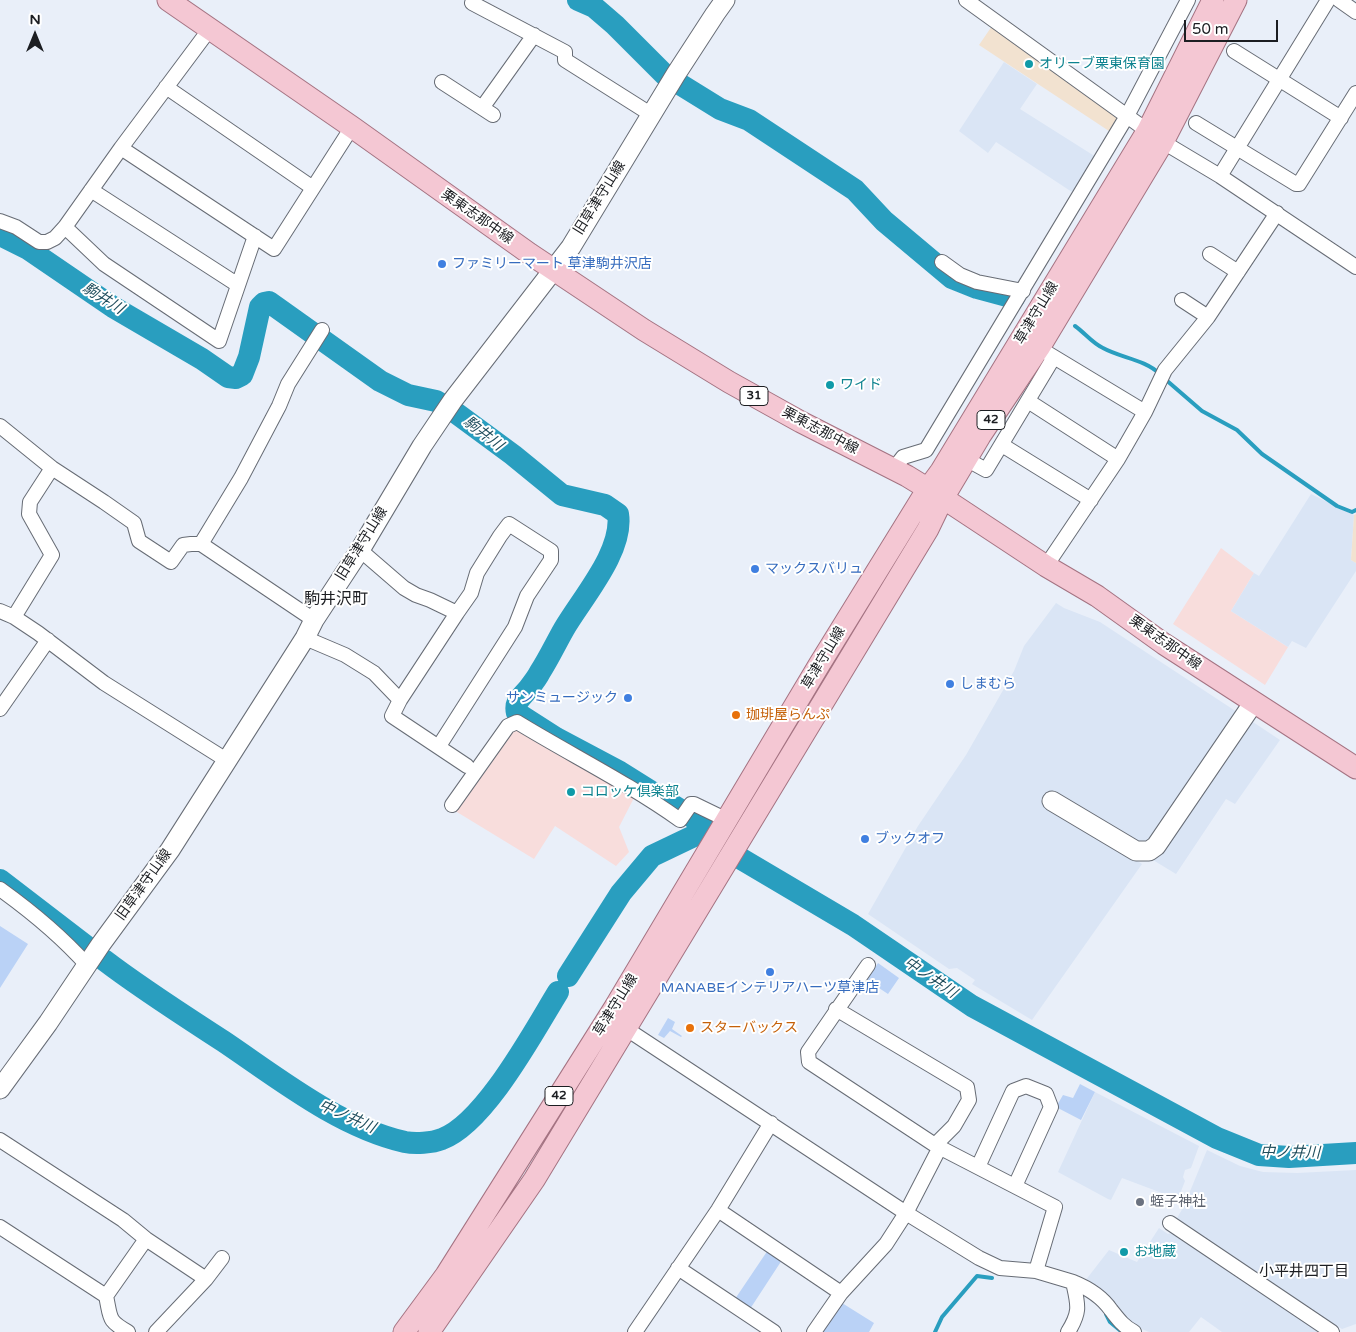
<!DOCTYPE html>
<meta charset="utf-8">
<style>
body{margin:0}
#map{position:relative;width:1356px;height:1332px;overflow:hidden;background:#e9eff9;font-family:"Varela Round",sans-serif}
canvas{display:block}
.north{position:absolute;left:10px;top:10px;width:50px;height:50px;-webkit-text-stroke:4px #fff;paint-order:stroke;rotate:0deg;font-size:14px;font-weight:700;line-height:20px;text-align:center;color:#1c1e22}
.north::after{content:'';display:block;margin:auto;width:18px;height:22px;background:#1c1e22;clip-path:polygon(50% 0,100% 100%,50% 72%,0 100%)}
.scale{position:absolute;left:1184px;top:20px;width:94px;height:22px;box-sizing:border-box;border:2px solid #1c1e22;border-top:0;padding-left:6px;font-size:15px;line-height:18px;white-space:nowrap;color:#1c1e22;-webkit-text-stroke:4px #fff;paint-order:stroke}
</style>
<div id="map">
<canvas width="1356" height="1332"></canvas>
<div class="north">N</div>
<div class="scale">50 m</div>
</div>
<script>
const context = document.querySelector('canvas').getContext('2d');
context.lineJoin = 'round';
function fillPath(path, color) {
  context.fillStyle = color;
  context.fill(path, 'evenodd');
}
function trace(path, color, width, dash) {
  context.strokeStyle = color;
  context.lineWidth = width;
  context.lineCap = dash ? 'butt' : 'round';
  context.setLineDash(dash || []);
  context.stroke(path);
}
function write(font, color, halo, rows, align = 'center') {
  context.font = font + ' "Varela Round","Noto Sans JP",sans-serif';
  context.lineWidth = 4;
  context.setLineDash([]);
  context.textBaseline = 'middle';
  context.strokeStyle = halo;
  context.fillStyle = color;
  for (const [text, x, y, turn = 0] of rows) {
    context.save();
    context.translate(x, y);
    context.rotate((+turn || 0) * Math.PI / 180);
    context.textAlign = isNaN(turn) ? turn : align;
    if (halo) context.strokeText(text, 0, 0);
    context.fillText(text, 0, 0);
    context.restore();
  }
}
const commercial = new Path2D(`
 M 1221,548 L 1254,573 L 1231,611 L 1288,647 L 1265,685 L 1173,624 Z
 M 515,726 L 636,794 L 619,827 L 629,852 L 616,866 L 555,826 L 534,859 L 452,809 Z`);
const built = new Path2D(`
 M 1004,62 L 1037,84 L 1020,109 L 1096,157 L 1072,192 L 996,142 L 988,153 L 959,131 Z
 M 1311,494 L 1354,515 L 1351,560 L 1356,563 L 1356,571 L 1306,648 L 1292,641 L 1288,647 L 1231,611 L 1254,573 L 1259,576 Z
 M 1056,603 L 1064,608 L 1100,622 L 1240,714 L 1153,840 L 1141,844 L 1053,806 L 1142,864 L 1032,1020 L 972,984 L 975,980 L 957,968 L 949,969 L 868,914 L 918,826 L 966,755 L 1014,671 L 1024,646 Z
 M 1250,720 L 1280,740 L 1235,804 L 1226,799 L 1176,874 L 1153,860 Z
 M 1095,1092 L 1199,1146 L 1191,1168 L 1185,1170 L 1183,1177 L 1185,1181 L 1178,1199 L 1122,1178 L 1111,1200 L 1108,1199 L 1058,1172 Z
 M 1207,1150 L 1240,1166 L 1263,1172 L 1297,1173 L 1356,1170 L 1356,1324 L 1342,1329 L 1180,1224 L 1180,1221 L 1177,1218 L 1184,1206 Z
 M 1159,1228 L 1168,1234 L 1174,1232 L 1327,1332 L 1222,1332 L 1201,1317 L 1189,1332 L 1149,1332 L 1139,1328 L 1122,1316 L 1111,1300 L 1090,1282 L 1085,1281 L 1109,1250 L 1137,1262 Z`);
const education = new Path2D(`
 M 992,26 L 1120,119 L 1112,133 L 979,45 Z
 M 1356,514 L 1356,563 L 1351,560 L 1354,515 Z`);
const green = new Path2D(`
 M 0,926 L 28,944 L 0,988 Z
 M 878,963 L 899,978 L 888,994 L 867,980 Z
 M 668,1018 L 675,1022 L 672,1029 L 682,1036 L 681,1037 L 670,1031 L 664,1038 L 658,1035 Z
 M 1080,1084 L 1095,1092 L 1081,1120 L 1056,1107 L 1063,1095 L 1073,1098 Z
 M 768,1250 L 782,1260 L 750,1309 L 735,1299 Z
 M 842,1303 L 874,1323 L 869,1332 L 822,1332 Z`);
const stream = new Path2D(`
 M 1075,326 C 1085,333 1092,343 1103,348 C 1121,358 1144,359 1160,374
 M 1165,379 L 1202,411 L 1237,430 L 1262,454 L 1337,506 L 1352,512 L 1356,510
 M 1106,1314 L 1110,1322 L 1122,1332
 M 935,1332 L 942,1317 L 977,1276 L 992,1278`);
const river = new Path2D(`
 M 578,0 L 594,7 L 615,25 L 665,75 L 720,109 L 749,120 L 855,190 L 884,221 L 952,278 L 977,288 L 1014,298
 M 0,235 L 28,249 L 113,307 L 202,359 L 228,377 L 236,378 L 242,375 L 249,357 L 260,307 L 264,303 L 269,302 L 380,381 L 408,395 L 436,401 L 456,413 L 513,455 L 562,495 L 605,505 L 618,514 C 624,551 582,598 564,629 C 556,643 549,658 540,672 C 537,678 533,683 529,688 C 522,697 514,701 517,713 L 556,738 L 620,772 L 703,824 L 698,834
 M 716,844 L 853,925 L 972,1006 L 1217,1138 L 1259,1155 L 1289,1157 L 1356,1153
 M 0,880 L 86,946
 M 104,960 C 142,989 183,1015 223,1041 C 278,1078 339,1127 405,1142 C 415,1144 432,1143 442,1139 C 485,1123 534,1031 558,992
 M 568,976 L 621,893 L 652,856 L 698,834`);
const street = new Path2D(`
 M 966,0 L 1163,142 L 1220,176 L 1356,267
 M 1339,0 L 1356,12
 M 472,3 L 565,52 L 565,60 L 652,115
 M 1234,51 L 1341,118
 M 442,82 L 493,115
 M 166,87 L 313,188
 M 482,108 L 534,35
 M 1196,123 L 1296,184 L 1299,184 L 1356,93
 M 121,148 L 274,249 L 352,127
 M 1220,176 L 1328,0
 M 91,190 L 238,285
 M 0,221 L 16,227 L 39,242 L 47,242 L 55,238 L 65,227 L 121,148 L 209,30
 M 65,227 L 104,264 L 219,341 L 255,236
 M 1210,254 L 1238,272
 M 942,262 L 960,275 L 977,282 L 1023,291
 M 1182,300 L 1208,317
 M 1039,348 L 1145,412 L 1118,459 L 1046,566
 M 1028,401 L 1118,459
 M 1145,412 L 1165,370 L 1208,317 L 1277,213
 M 0,426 L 52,468 L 104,502 L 134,523 L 139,541 L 171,562 L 183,545 L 191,544 L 201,544 L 314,620
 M 1002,445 L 1091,500
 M 966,459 L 986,470 L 1054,357
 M 893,470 L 903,457 L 926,450 L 1127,116 L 1188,0
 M 201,544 L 241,478 L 279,406 L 288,384 L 322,330
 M 360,550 L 404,588 L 416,595 L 430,600 L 457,613 L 471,593 L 477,573 L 500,536 L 509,524 L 551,551 L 551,560 L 527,596 L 515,627 L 439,746
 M 0,611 L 14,617 L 38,633 L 104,683 L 228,761
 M 14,617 L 52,555 L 29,514 L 30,502 L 52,468
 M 305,638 L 345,655 L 374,673 L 400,700 L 392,716 L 467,766
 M 400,700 L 457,613
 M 0,709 L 48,640
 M 452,805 L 508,726 L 517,722 C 571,755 628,783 680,820 L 691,804 L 694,804 L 727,820
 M 0,889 C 32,912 61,936 87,965
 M 868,965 L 808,1052 L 809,1062 L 935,1145 L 1055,1207 L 1036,1271
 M 836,1009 L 967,1087 L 969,1100 L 954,1126 L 935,1145
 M 625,1028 L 906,1213 L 979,1258 L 1000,1268 L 1036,1271 L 1073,1282 C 1078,1305 1081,1311 1068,1332
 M 0,1140 L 123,1220 L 146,1239 L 206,1279
 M 978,1167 L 1013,1091 L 1026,1086 L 1046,1094 L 1051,1107 L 1015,1186
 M 718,1210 L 841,1293
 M 1170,1223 L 1332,1332
 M 0,1227 L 106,1296 C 111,1318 107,1320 128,1332
 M 678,1268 L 774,1332
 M 1073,1282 C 1088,1288 1102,1297 1111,1310 C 1119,1320 1123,1326 1134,1332
 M 106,1296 L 146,1239
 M 156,1332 L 206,1279 L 222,1258
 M 635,1332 L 718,1210 L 771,1123
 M 814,1332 L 841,1293 L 886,1244 L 906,1213 L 940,1147`);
const secondary = new Path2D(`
 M 1052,801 L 1136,851 L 1149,851 L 1156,846 L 1254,702
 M 0,1089 L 48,1023 L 101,944 L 170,850 L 305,638 L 314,620 L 360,550 L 422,446 L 453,400 L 571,247 L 676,74 L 715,14 L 725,0`);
const primary = new Path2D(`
 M 168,0 L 352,127 L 530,254 L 644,330 L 729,382 L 801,422 L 907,476 L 943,498 L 1046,566 L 1097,596 L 1164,644 L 1356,768
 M 404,1332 L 446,1275 L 615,1007 L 819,665 L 927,490 L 941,471 L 1148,130 L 1213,0
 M 429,1332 L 534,1180 L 928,529 L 943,498 L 980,436 L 1039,348 L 1163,142 L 1236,0`);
const markers = [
 [1029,64,5,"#0f9aa8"],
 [442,264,5,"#3f7fe0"],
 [830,385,5,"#0f9aa8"],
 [755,569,5,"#3f7fe0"],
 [950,684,5,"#3f7fe0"],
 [628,698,5,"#3f7fe0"],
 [736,715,5,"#e8710a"],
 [571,792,5,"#0f9aa8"],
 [865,839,5,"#3f7fe0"],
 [770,972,5,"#3f7fe0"],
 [690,1028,5,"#e8710a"],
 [1140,1202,5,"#6b7280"],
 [1124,1252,5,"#0f9aa8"]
];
const shields = [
 [754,396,28],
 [991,420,28],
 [559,1096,28]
];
const shieldNames = [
 ["31",754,396],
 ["42",991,420],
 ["42",559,1096]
];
const cultureNames = [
 ["オリーブ栗東保育園",1039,64],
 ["ワイド",840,385],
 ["コロッケ倶楽部",581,792],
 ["お地蔵",1134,1252]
];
const streetNames = [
 ["旧草津守山線",600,198,-58],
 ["栗東志那中線",477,217,35],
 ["草津守山線",1037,313,-59],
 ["栗東志那中線",820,431,28],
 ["旧草津守山線",362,544,-58],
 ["栗東志那中線",1165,643,35],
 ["草津守山線",824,658,-59],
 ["旧草津守山線",144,885,-54],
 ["草津守山線",616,1005,-58]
];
const shopNames = [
 ["ファミリーマート 草津駒井沢店",452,264],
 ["マックスバリュ",765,569],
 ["しまむら",960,684],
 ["サンミュージック",618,698,"right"],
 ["ブックオフ",875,839],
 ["MANABEインテリアハーツ草津店",770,988,"center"]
];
const foodNames = [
 ["珈琲屋らんぷ",746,715],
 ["スターバックス",700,1028]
];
const worshipNames = [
 ["蛭子神社",1150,1202]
];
const waterNames = [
 ["駒井川",103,299,32],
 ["駒井川",483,434,38],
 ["中ノ井川",930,978,34],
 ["中ノ井川",347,1117,24],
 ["中ノ井川",1290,1153,1]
];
const neighbourhoodNames = [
 ["小平井四丁目",1304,1272]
];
const quarterNames = [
 ["駒井沢町",336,600]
];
fillPath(commercial, '#f8dddc');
fillPath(built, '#dae5f5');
fillPath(education, '#f2e2d0');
fillPath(green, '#bad2f6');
trace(stream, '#299ebf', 4);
trace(river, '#299ebf', 22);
trace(street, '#676c75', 16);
trace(secondary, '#676c75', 21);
trace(primary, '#a47382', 23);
trace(street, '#fff', 14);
trace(secondary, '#fff', 19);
trace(primary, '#f4c7d3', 21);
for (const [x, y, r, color] of markers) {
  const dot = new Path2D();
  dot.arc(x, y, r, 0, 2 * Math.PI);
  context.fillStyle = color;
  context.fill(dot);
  trace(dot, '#fff', 2);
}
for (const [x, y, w] of shields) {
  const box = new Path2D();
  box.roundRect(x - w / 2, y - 9.5, w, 19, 4);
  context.fillStyle = '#fff';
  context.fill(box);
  trace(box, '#1c1e22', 1);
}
write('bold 12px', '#1c1e22', null, shieldNames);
write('14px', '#0d838f', '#fff', cultureNames, 'left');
write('14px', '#1c1e22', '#fff', streetNames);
write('14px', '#366cbe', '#fff', shopNames, 'left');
write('14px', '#c56008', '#fff', foodNames, 'left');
write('14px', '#5b616d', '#fff', worshipNames, 'left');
write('italic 15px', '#1f4d5c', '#fff', waterNames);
write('15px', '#1c1e22', '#fff', neighbourhoodNames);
write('16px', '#1c1e22', '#fff', quarterNames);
</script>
